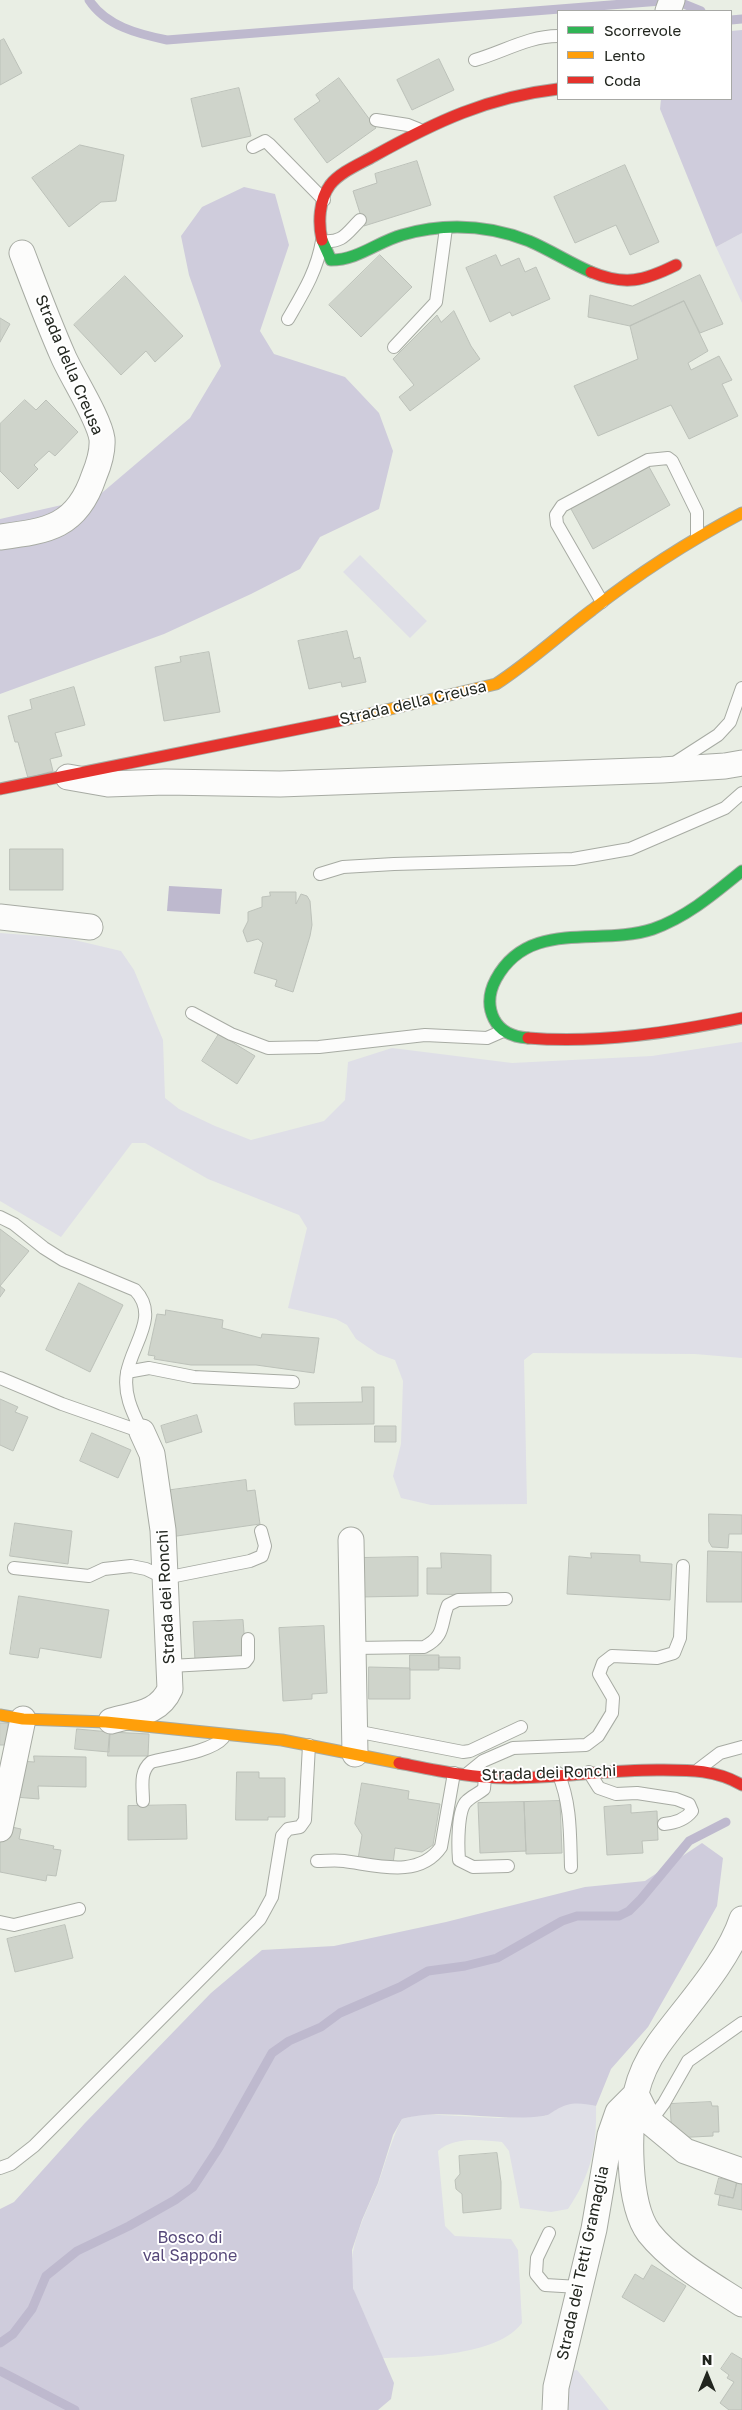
<!DOCTYPE html>
<style>
body{margin:0}
#map{position:relative;width:742px;height:2410px;overflow:hidden;background:#e9eee4;font-family:"Golos Text",sans-serif}
canvas{display:block}
.legend{position:absolute;left:557px;top:10px;width:175px;height:90px;box-sizing:border-box;background:#fff;border:1px solid #a7a8a5;margin:0;padding:6px 9px;list-style:none;font-size:15px;color:#22261f}
.legend li{display:flex;align-items:center;gap:10px;height:25px}
.legend b{width:25px;border:1px solid #a7a8a5}
.north{position:absolute;left:682px;top:2350px;width:50px;height:50px;-webkit-text-stroke:4px #fff;paint-order:stroke;rotate:0deg;font-size:14px;font-weight:700;line-height:20px;text-align:center;color:#22261f}
.north::after{content:'';display:block;margin:auto;width:18px;height:22px;background:#22261f;clip-path:polygon(50% 0,100% 100%,50% 72%,0 100%)}
</style>
<div id="map">
<canvas width="742" height="2410"></canvas>
<ul class="legend">
<li><b style="height:6px;background:#30b455"></b>Scorrevole</li>
<li><b style="height:6px;background:#ff9f0a"></b>Lento</li>
<li><b style="height:6px;background:#e5322d"></b>Coda</li>
</ul>
<div class="north">N</div>
</div>
<script>
const context = document.querySelector('canvas').getContext('2d');
context.lineJoin = 'round';
function fillPath(path, color) {
  context.fillStyle = color;
  context.fill(path, 'evenodd');
}
function trace(path, color, width, dash) {
  context.strokeStyle = color;
  context.lineWidth = width;
  context.lineCap = dash ? 'butt' : 'round';
  context.setLineDash(dash || []);
  context.stroke(path);
}
function write(font, color, halo, rows, align = 'center') {
  context.font = font + ' "Golos Text",sans-serif';
  context.lineWidth = 4;
  context.setLineDash([]);
  context.textBaseline = 'middle';
  context.strokeStyle = halo;
  context.fillStyle = color;
  for (const [text, x, y, turn = 0] of rows) {
    context.save();
    context.translate(x, y);
    context.rotate((+turn || 0) * Math.PI / 180);
    context.textAlign = isNaN(turn) ? turn : align;
    if (halo) context.strokeText(text, 0, 0);
    context.fillText(text, 0, 0);
    context.restore();
  }
}
const green = new Path2D(`
 M 742,233 L 742,303 L 716,247 Z
 M 360,555 L 427,621 L 410,638 L 343,572 Z
 M 0,933 L 66,938 L 121,951 L 134,970 L 163,1040 L 165,1098 L 179,1109 L 215,1126 L 251,1140 L 324,1121 L 345,1100 L 348,1062 L 392,1048 L 512,1063 L 652,1056 L 742,1042 L 742,1358 L 695,1354 L 533,1353 L 524,1360 L 527,1504 L 431,1505 L 401,1498 L 393,1476 L 401,1444 L 403,1381 L 395,1360 L 378,1354 L 356,1339 L 347,1325 L 336,1319 L 288,1308 L 307,1228 L 299,1215 L 208,1179 L 145,1143 L 132,1143 L 61,1237 L 0,1201 Z
 M 576,2101 L 596,2106 C 597,2147 591,2175 568,2209 L 551,2212 L 520,2208 L 509,2151 L 502,2142 C 481,2140 455,2136 438,2151 L 445,2226 L 455,2236 L 511,2239 L 518,2250 L 522,2323 C 497,2356 422,2357 383,2358 C 376,2340 357,2305 353,2287 C 346,2249 364,2218 378,2184 C 386,2162 391,2140 402,2119 L 420,2114 L 498,2118 L 545,2116 L 562,2106 Z
 M 577,2370 L 609,2410 L 563,2410 L 571,2371 Z`);
const forest = new Path2D(`
 M 742,30 L 742,233 L 716,247 L 660,109 L 661,99 L 731,99 L 731,31 Z
 M 244,187 L 275,194 L 289,245 L 260,331 L 274,354 L 345,377 L 379,413 L 393,451 L 379,509 L 320,537 L 300,569 L 251,594 L 164,634 L 0,694 L 0,519 L 97,497 L 190,418 L 221,366 L 189,275 L 181,236 L 202,207 Z
 M 702,1843 L 723,1858 L 717,1906 L 648,2027 L 611,2069 L 596,2106 C 581,2103 570,2101 556,2110 C 552,2112 548,2116 543,2116 C 498,2122 442,2107 402,2119 L 393,2135 L 378,2183 L 362,2220 L 352,2250 L 353,2288 L 394,2383 L 391,2399 L 378,2410 L 0,2410 L 0,2209 L 14,2202 L 85,2123 L 211,1993 L 262,1950 L 334,1946 L 446,1922 L 585,1887 L 645,1881 Z`);
const water = new Path2D(`
 M 169,886 L 222,889 L 220,914 L 167,911 Z`);
const stream = new Path2D(`
 M 89,0 C 106,26 138,34 167,40 L 661,1 L 684,4 L 701,11
 M 731,20 L 742,19
 M 0,2343 L 13,2334 L 32,2309 L 46,2276 L 77,2251 L 129,2226 L 175,2200 L 193,2187 L 218,2149 L 272,2053 L 289,2041 L 321,2027 L 340,2013 L 400,1987 L 428,1971 L 465,1966 L 497,1958 L 562,1921 L 577,1916 L 619,1916 L 629,1911 L 640,1900 L 689,1841 L 726,1822
 M 0,2371 L 75,2410`);
const building = new Path2D(`
 M 4,39 L 22,73 L 0,85 L 0,41 Z
 M 439,59 L 454,90 L 412,110 L 397,80 Z
 M 339,78 L 376,128 L 327,163 L 294,119 L 320,101 L 316,95 Z
 M 239,88 L 251,136 L 202,147 L 191,99 Z
 M 80,145 L 124,155 L 116,201 L 101,202 L 69,227 L 32,178 Z
 M 417,161 L 431,205 L 364,226 L 353,191 L 377,183 L 375,174 Z
 M 625,165 L 659,242 L 630,255 L 616,225 L 575,243 L 554,197 Z
 M 380,255 L 412,287 L 361,337 L 329,305 Z
 M 496,255 L 501,266 L 519,258 L 525,272 L 536,267 L 550,299 L 512,316 L 510,312 L 490,322 L 466,268 Z
 M 700,275 L 723,324 L 700,333 L 684,301 L 630,326 L 588,317 L 590,295 L 632,306 Z
 M 125,276 L 183,336 L 155,362 L 146,351 L 121,375 L 74,325 Z
 M 684,301 L 708,351 L 688,363 L 691,370 L 719,356 L 732,380 L 722,384 L 738,416 L 689,439 L 671,405 L 598,436 L 574,386 L 638,359 L 630,326 Z
 M 454,311 L 471,346 L 480,359 L 410,411 L 399,397 L 414,385 L 393,359 L 437,315 L 441,322 Z
 M 0,318 L 10,324 L 0,342 Z
 M 25,400 L 36,410 L 46,400 L 78,432 L 55,456 L 49,451 L 34,465 L 38,469 L 18,489 L 0,471 L 0,424 Z
 M 648,465 L 670,505 L 593,549 L 571,509 Z
 M 347,631 L 354,659 L 360,657 L 366,682 L 342,687 L 341,682 L 309,689 L 298,641 Z
 M 209,652 L 220,712 L 164,721 L 155,667 L 181,662 L 180,657 Z
 M 74,687 L 85,725 L 55,733 L 62,756 L 50,759 L 53,771 L 28,778 L 18,742 L 15,742 L 8,716 L 32,709 L 30,700 Z
 M 10,849 L 63,849 L 63,890 L 10,890 Z
 M 270,892 L 296,892 L 296,904 L 301,894 L 307,896 L 310,901 L 312,925 L 310,936 L 293,992 L 275,986 L 277,980 L 254,973 L 263,943 L 258,939 L 247,942 L 243,931 L 248,921 L 248,912 L 262,907 L 262,897 L 270,896 Z
 M 219,1034 L 255,1056 L 237,1084 L 202,1061 Z
 M 0,1229 L 29,1251 L 0,1286 L 5,1290 L 0,1297 Z
 M 79,1283 L 123,1305 L 90,1372 L 46,1350 Z
 M 166,1310 L 223,1320 L 222,1328 L 261,1338 L 262,1334 L 319,1338 L 314,1373 L 256,1365 L 191,1365 L 154,1359 L 155,1356 L 148,1355 L 157,1314 L 165,1315 Z
 M 362,1387 L 374,1387 L 374,1424 L 295,1425 L 294,1403 L 362,1402 Z
 M 0,1399 L 18,1407 L 15,1412 L 28,1417 L 13,1451 L 0,1445 Z
 M 197,1415 L 202,1432 L 166,1443 L 161,1426 Z
 M 375,1426 L 396,1426 L 396,1442 L 375,1442 Z
 M 92,1433 L 131,1450 L 118,1478 L 80,1461 Z
 M 246,1480 L 247,1491 L 255,1490 L 260,1524 L 170,1537 L 164,1491 Z
 M 709,1514 L 742,1515 L 742,1534 L 729,1534 L 728,1548 L 712,1547 L 709,1542 Z
 M 15,1523 L 72,1531 L 68,1564 L 10,1556 Z
 M 708,1551 L 742,1552 L 742,1602 L 707,1602 Z
 M 441,1553 L 491,1555 L 491,1595 L 427,1594 L 427,1568 L 441,1568 Z
 M 591,1553 L 640,1555 L 640,1562 L 672,1564 L 670,1600 L 567,1594 L 569,1556 L 591,1558 Z
 M 418,1557 L 418,1596 L 358,1597 L 358,1558 Z
 M 19,1596 L 109,1610 L 101,1658 L 40,1648 L 38,1658 L 10,1654 Z
 M 243,1620 L 246,1658 L 195,1661 L 193,1622 Z
 M 324,1626 L 327,1693 L 312,1694 L 312,1699 L 283,1701 L 279,1628 Z
 M 410,1655 L 439,1655 L 439,1670 L 410,1670 Z
 M 439,1657 L 460,1657 L 460,1669 L 439,1668 Z
 M 369,1667 L 410,1668 L 410,1699 L 369,1699 Z
 M 0,1723 L 8,1723 L 6,1745 L 0,1745 Z
 M 77,1729 L 110,1732 L 109,1752 L 75,1749 Z
 M 110,1732 L 149,1734 L 148,1756 L 108,1756 Z
 M 34,1756 L 86,1757 L 86,1787 L 38,1786 L 39,1799 L 15,1797 L 21,1761 L 34,1762 Z
 M 237,1772 L 259,1772 L 259,1778 L 285,1778 L 285,1817 L 268,1817 L 268,1820 L 236,1820 Z
 M 362,1783 L 409,1791 L 408,1799 L 440,1804 L 433,1845 L 422,1852 L 395,1848 L 393,1864 L 358,1859 L 362,1835 L 355,1824 Z
 M 560,1801 L 562,1853 L 526,1854 L 524,1802 Z
 M 524,1802 L 526,1851 L 480,1853 L 478,1803 Z
 M 186,1805 L 187,1839 L 128,1840 L 128,1806 Z
 M 631,1805 L 631,1813 L 657,1811 L 658,1840 L 642,1841 L 643,1853 L 607,1855 L 604,1807 Z
 M 3,1825 L 21,1829 L 19,1839 L 54,1846 L 53,1849 L 61,1850 L 56,1876 L 47,1875 L 46,1881 L 0,1872 L 0,1840 Z
 M 65,1925 L 73,1958 L 15,1972 L 7,1939 Z
 M 711,2102 L 712,2106 L 718,2106 L 719,2132 L 713,2132 L 713,2136 L 672,2138 L 670,2104 Z
 M 497,2153 L 501,2182 L 501,2209 L 463,2213 L 462,2194 L 456,2189 L 455,2180 L 460,2174 L 459,2156 Z
 M 719,2178 L 737,2182 L 733,2198 L 715,2194 Z
 M 737,2182 L 742,2183 L 742,2210 L 718,2205 L 720,2195 L 733,2198 Z
 M 652,2265 L 686,2286 L 664,2322 L 622,2297 L 635,2274 L 643,2279 Z
 M 732,2353 L 742,2359 L 742,2410 L 729,2410 L 720,2403 L 734,2382 L 727,2378 L 729,2375 L 721,2369 Z`);
const lane = new Path2D(`
 M 475,60 C 503,52 529,36 558,36
 M 376,120 L 408,125 L 418,129
 M 253,147 L 265,141 L 269,144 L 324,200
 M 288,319 C 303,293 317,271 322,241 C 343,243 346,234 360,220
 M 394,347 L 436,302 L 446,228
 M 602,602 L 557,524 L 556,515 L 562,506 L 648,460 L 668,458 L 672,461 L 697,512 L 697,537
 M 673,764 L 718,735 L 730,722 L 742,688
 M 320,874 L 343,867 L 394,864 L 573,859 L 630,849 L 725,808 L 742,793
 M 192,1013 L 231,1034 L 268,1048 L 319,1047 L 425,1035 L 487,1038 L 503,1031
 M 0,1217 L 14,1224 L 44,1248 L 63,1260 L 135,1290 C 160,1316 132,1344 127,1373 C 123,1394 133,1413 142,1432
 M 127,1372 L 149,1368 L 194,1377 L 293,1382
 M 0,1378 L 62,1404 L 142,1432
 M 14,1568 L 89,1576 L 104,1569 L 131,1566 L 146,1569 L 165,1578 L 250,1561 L 262,1556 L 265,1546 L 261,1531
 M 354,1648 L 424,1647 C 446,1636 440,1624 448,1605 L 458,1600 L 506,1599
 M 170,1666 L 245,1662 L 248,1658 L 248,1639
 M 355,1731 L 463,1752 L 470,1751 L 521,1727
 M 699,1769 L 720,1753 L 742,1747
 M 589,1772 L 599,1788 L 616,1794 L 637,1793 L 676,1799 L 689,1804 L 692,1811 C 685,1820 675,1823 664,1824
 M 558,1773 C 571,1803 570,1834 571,1867
 M 467,1774 L 483,1761 L 513,1748 L 586,1745 L 598,1736 L 612,1713 L 613,1698 L 599,1674 L 603,1663 L 612,1656 L 657,1658 L 674,1653 L 680,1638 L 683,1566
 M 485,1777 L 484,1789 C 478,1794 472,1796 467,1801 C 457,1809 458,1847 459,1860 L 473,1867 L 508,1866
 M 143,1801 C 143,1787 139,1772 151,1762 C 169,1757 211,1752 223,1738
 M 317,1861 C 326,1861 335,1860 344,1861 C 376,1865 419,1879 441,1847 L 454,1773
 M 0,1922 L 14,1925 L 79,1909
 M 650,2122 L 664,2103 L 688,2061 L 742,2023
 M 0,2168 L 11,2164 L 34,2146 L 260,1919 L 272,1897 L 282,1836 L 288,1829 L 300,1827 L 305,1820 L 309,1745
 M 549,2233 L 537,2258 L 536,2274 L 545,2285 L 579,2287`);
const street = new Path2D(`
 M 668,11 L 672,0
 M 0,537 C 48,531 77,527 94,476 C 99,464 103,452 102,439 C 99,418 72,377 63,356 C 48,322 35,287 22,253
 M 68,777 L 108,784 L 165,782 L 280,784 L 662,770 L 725,766 L 742,763
 M 0,917 L 90,927
 M 351,1540 L 355,1754
 M 111,1721 C 135,1714 159,1714 170,1689 L 163,1530 L 152,1454 L 142,1432
 M 0,1829 L 23,1719
 M 742,1919 C 727,1964 685,2007 658,2045 C 648,2059 640,2076 636,2093 C 628,2127 627,2204 649,2233 C 673,2263 710,2283 742,2304
 M 636,2094 L 650,2122 L 685,2151 L 742,2171
 M 555,2410 L 556,2387 L 594,2229 L 610,2135 L 618,2112 L 636,2094`);
const fast = new Path2D(`
 M 322,240 L 331,260 C 358,260 377,242 402,235 C 444,223 488,225 529,241 C 550,250 570,263 591,272
 M 528,1038 C 514,1037 501,1033 494,1019 C 487,1005 489,992 496,979 C 529,918 599,947 653,929 C 687,917 715,893 742,871`);
const slow = new Path2D(`
 M 348,719 L 496,684 C 530,662 560,634 592,610 C 639,573 689,541 742,513
 M 0,1715 L 23,1719 L 106,1722 L 282,1740 L 399,1763`);
const jam = new Path2D(`
 M 322,240 C 318,223 319,200 330,185 C 340,172 360,164 374,156 C 435,122 488,97 558,89
 M 591,272 C 625,286 644,281 676,265
 M 0,789 L 348,719
 M 528,1038 C 599,1044 673,1032 742,1018
 M 399,1763 C 435,1770 471,1778 508,1778 C 558,1778 607,1770 657,1770 C 687,1770 715,1769 742,1785`);
const streetNames = [
 ["Strada della Creusa",69,365,67],
 ["Strada della Creusa",413,703,-13],
 ["Strada dei Ronchi",166,1597,-93],
 ["Strada dei Ronchi",549,1773,-2],
 ["Strada dei Tetti Gramaglia",583,2263,-78]
];
const parkNames = [
 ["Bosco di",190,2238],
 ["val Sappone",190,2256]
];
fillPath(green, '#dfdfe7');
fillPath(forest, '#cfccdc');
fillPath(water, '#beb9ce');
trace(stream, '#beb9ce', 9);
fillPath(building, '#cfd4cb');
trace(building, '#bcc1b9', 1);
trace(lane, '#a7aba3', 14);
trace(street, '#a7aba3', 27);
trace(fast, '#a7aba3', 13);
trace(slow, '#a7aba3', 13);
trace(jam, '#a7aba3', 13);
trace(lane, '#fcfcfb', 12);
trace(street, '#fcfcfb', 25);
trace(fast, '#30b455', 11);
trace(slow, '#ff9f0a', 11);
trace(jam, '#e5322d', 11);
write('16px', '#22261f', '#fff', streetNames);
write('16px', '#564879', '#fff', parkNames);
</script>
